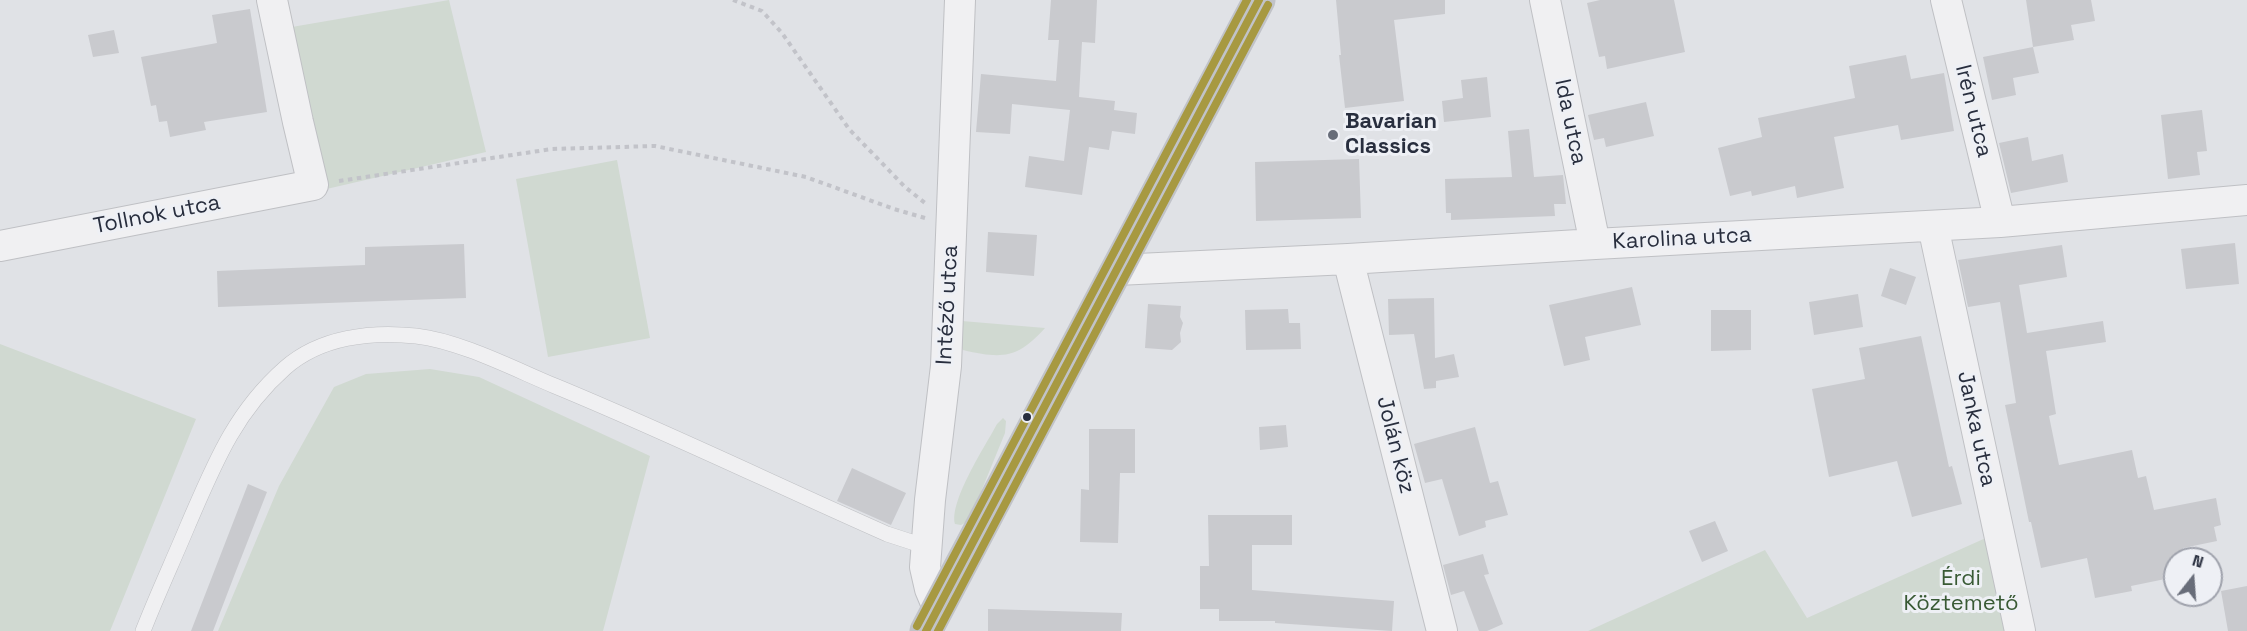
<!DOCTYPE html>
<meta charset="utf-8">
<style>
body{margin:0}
#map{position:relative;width:2247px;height:631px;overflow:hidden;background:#e0e2e6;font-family:"Space Grotesk",sans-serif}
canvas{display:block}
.north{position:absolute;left:2163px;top:547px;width:60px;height:60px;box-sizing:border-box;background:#eef0f5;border:2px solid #9fa2ac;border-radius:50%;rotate:17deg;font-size:16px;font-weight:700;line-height:24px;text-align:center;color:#282e3e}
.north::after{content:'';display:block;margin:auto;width:21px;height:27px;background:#686d79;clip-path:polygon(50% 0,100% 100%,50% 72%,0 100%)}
</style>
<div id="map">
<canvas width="2247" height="631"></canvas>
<div class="north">N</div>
</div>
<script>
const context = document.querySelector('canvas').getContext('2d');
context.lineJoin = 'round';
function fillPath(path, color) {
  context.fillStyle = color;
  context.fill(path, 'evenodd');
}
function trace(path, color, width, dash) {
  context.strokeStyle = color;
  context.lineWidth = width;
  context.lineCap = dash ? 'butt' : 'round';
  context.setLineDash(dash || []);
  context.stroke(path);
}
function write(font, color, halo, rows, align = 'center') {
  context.font = font + ' "Space Grotesk",sans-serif';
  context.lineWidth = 6;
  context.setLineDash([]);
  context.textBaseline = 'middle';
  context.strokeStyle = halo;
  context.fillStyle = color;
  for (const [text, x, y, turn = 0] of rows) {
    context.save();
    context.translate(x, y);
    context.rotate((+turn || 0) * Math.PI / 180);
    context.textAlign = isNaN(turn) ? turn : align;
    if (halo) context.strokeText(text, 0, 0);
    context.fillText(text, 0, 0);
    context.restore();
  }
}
const green = new Path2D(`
 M 449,0 L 486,152 L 318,191 L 286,28 Z
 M 617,160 L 650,338 L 548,357 L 516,179 Z
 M 962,321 L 1045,328 C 1017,359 1002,359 963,350 L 960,344 Z
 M 0,344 L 196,419 L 110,631 L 0,631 Z
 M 430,369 L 479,377 L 650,456 L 603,631 L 218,631 L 279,486 L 334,387 L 366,374 Z
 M 1003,418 L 1006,421 L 1005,433 L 969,521 L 961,525 L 955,524 C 949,501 986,445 997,424 Z
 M 1988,537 L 2013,631 L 1588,631 L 1765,550 L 1807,618 Z`);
const building = new Path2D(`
 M 1051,0 L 1097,0 L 1095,43 L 1082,42 L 1079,97 L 1115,101 L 1114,110 L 1137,113 L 1135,134 L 1112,131 L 1109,150 L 1089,147 L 1082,195 L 1025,187 L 1029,156 L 1064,161 L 1070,110 L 1012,104 L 1010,134 L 976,132 L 981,74 L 1056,81 L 1059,40 L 1048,40 Z
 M 1336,0 L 1445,0 L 1445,14 L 1394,20 L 1404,101 L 1345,108 L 1339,55 L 1341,55 Z
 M 1600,0 L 1674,0 L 1685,52 L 1607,69 L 1605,56 L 1599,57 L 1587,3 Z
 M 2026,0 L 2091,0 L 2095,21 L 2071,25 L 2074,40 L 2033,47 Z
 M 250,9 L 267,112 L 204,122 L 206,130 L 170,137 L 167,121 L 159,122 L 156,105 L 151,106 L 141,57 L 217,43 L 212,15 Z
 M 114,30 L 119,53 L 93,57 L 88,35 Z
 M 2033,47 L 2039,73 L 2013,78 L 2016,95 L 1992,100 L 1983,57 Z
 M 1906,55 L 1911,79 L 1944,73 L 1954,131 L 1901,140 L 1898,125 L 1834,137 L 1844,188 L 1797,198 L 1795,186 L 1752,196 L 1751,191 L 1730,196 L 1718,148 L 1762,137 L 1758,118 L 1855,98 L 1849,66 Z
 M 1487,77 L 1491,117 L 1444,122 L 1442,101 L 1463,98 L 1461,80 Z
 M 1646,102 L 1654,136 L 1606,147 L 1604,138 L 1594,140 L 1588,115 Z
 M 2202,110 L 2207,151 L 2197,152 L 2200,175 L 2168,179 L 2161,115 Z
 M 1529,129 L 1534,177 L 1563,175 L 1566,204 L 1554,204 L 1555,216 L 1451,220 L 1451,213 L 1446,213 L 1445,179 L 1512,177 L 1508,131 Z
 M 2028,137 L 2032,161 L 2063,154 L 2068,182 L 2011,193 L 1999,143 Z
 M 1359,159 L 1361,218 L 1256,221 L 1255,162 Z
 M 988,232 L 1037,235 L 1034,276 L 986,272 Z
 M 2235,243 L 2239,284 L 2186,289 L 2181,249 Z
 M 464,244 L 466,298 L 218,307 L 217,271 L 365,265 L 365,247 Z
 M 2062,245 L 2067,277 L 2019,285 L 2027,333 L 2103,321 L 2106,342 L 2046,351 L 2056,414 L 2049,416 L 2059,465 L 2132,450 L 2138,478 L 2146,476 L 2154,510 L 2216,498 L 2221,525 L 2214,527 L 2217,541 L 2183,548 L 2185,559 L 2175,559 L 2175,577 L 2131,586 L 2132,591 L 2095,598 L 2087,558 L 2041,568 L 2031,522 L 2029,522 L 2005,405 L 2016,403 L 2000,302 L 1968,307 L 1958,260 Z
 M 1890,268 L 1916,277 L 1906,305 L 1881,296 Z
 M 1632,287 L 1641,325 L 1585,337 L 1590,360 L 1564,366 L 1549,305 Z
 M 1858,294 L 1863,327 L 1814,335 L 1809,302 Z
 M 1434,298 L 1435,358 L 1454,354 L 1459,377 L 1436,381 L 1436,388 L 1424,389 L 1414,334 L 1389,335 L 1388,299 Z
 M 1148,304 L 1181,306 L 1180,317 L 1183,323 L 1180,333 L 1181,342 L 1172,350 L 1145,348 Z
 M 1288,309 L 1289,323 L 1300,323 L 1301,349 L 1246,350 L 1245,310 Z
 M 1711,310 L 1751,310 L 1751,350 L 1711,351 Z
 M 1921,336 L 1949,467 L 1952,466 L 1962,504 L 1912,517 L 1897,461 L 1829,477 L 1812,389 L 1865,379 L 1859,348 Z
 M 1286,425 L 1288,447 L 1260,450 L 1259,427 Z
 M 1475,427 L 1490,483 L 1498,481 L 1508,515 L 1485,521 L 1486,527 L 1459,536 L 1442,479 L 1425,483 L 1414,444 Z
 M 1089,429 L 1135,429 L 1135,473 L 1120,473 L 1118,543 L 1080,542 L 1081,489 L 1089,490 Z
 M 852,468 L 906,493 L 891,525 L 837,501 Z
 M 248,484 L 267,492 L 236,571 L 213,631 L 191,631 Z
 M 1208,515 L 1292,515 L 1292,545 L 1252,545 L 1252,590 L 1394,601 L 1392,631 L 1275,623 L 1275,621 L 1219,621 L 1219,609 L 1200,609 L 1200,566 L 1209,566 Z
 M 1715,521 L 1728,551 L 1702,562 L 1689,531 Z
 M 1483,554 L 1489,574 L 1484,575 L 1503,624 L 1487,631 L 1479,631 L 1464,591 L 1451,595 L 1443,565 Z
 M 2247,586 L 2247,631 L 2228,631 L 2221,591 Z
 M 988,609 L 1122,613 L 1121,631 L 988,631 Z`);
const path = new Path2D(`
 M 733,0 L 762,11 L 782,33 L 849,129 L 905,187 L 925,203
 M 339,181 L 552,149 L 655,146 L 806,177 L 894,209 L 925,218`);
const service = new Path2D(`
 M 143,631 C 157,595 173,561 188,525 C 214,465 234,413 285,368 C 320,337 371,331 416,336 C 460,341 514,369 555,386 C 667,432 776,485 887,534 L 927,547`);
const minor = new Path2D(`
 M 1545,0 L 1595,244
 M 1946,0 L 2000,222
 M 1933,226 L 2020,631
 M 0,246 L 313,185 L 298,122 L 272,0
 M 1348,259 L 1442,631
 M 1117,270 L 1348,259 L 1595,244 L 2000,222 L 2247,200
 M 938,608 L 930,589 L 925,567 L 930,500 L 946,366 L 960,0`);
const secondary = new Path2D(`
 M 926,631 L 1259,0`);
const bus1 = new Path2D(`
 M 926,631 L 1259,0`);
const bus2 = new Path2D(`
 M 938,631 L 1268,5`);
const bus3 = new Path2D(`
 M 917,626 L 1247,0`);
const markers = [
 [1333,135,6,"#686d79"],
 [1027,417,5,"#282e3e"]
];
const streetNames = [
 ["Irén utca",1973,111,76],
 ["Ida utca",1570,122,78],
 ["Tollnok utca",157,215,-11],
 ["Karolina utca",1682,239,-3],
 ["Intéző utca",948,305,-87],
 ["Janka utca",1976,429,78],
 ["Jolán köz",1395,445,76]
];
const poiNames = [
 ["Bavarian",1345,122],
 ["Classics",1345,147]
];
const parkNames = [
 ["Érdi",1961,579],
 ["Köztemető",1961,604]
];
fillPath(green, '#d0d9d1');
fillPath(building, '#c9cace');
trace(service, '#bfc0c4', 16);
trace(minor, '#bfc0c4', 32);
trace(path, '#c2c3c9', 4, [4.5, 4.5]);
trace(service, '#f0f0f2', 15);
trace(minor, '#f0f0f2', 30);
trace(secondary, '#c1c3c8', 33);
trace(bus1, '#a79941', 8);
trace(bus2, '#a79941', 8);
trace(bus3, '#a79941', 8);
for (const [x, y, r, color] of markers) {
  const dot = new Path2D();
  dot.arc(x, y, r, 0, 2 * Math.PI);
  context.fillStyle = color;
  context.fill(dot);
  trace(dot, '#eef0f5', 2);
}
write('22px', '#282e3e', '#eef0f5', streetNames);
write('bold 22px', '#282e3e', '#eef0f5', poiNames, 'left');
write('22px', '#395a35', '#eef0f5', parkNames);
</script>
